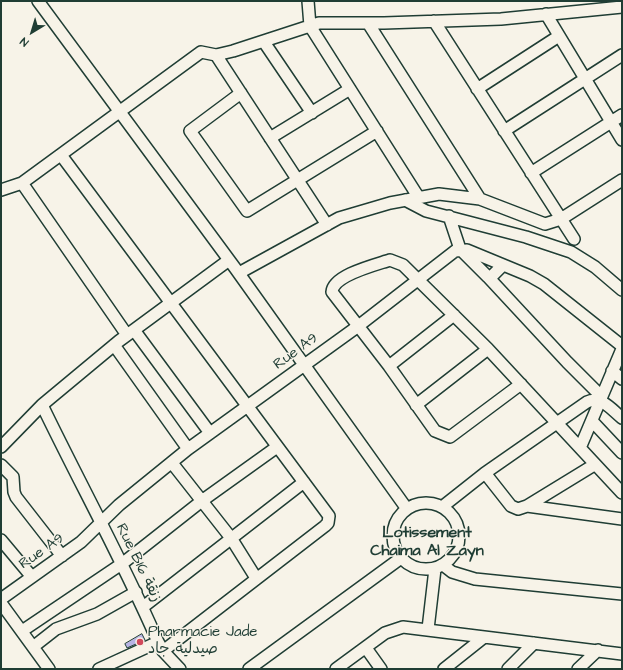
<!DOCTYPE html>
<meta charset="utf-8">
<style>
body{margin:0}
#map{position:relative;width:623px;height:670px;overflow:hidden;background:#f7f3e8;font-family:"Architects Daughter",sans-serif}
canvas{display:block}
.frame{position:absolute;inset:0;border:2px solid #1f3d34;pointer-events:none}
.north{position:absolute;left:12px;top:12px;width:40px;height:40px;-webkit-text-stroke:3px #f7f3e8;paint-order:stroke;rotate:218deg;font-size:11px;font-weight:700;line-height:16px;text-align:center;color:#1f3d34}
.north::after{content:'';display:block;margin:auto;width:14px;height:18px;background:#1f3d34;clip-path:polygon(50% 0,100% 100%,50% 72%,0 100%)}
</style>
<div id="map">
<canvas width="623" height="670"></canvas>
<div class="frame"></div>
<div class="north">N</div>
</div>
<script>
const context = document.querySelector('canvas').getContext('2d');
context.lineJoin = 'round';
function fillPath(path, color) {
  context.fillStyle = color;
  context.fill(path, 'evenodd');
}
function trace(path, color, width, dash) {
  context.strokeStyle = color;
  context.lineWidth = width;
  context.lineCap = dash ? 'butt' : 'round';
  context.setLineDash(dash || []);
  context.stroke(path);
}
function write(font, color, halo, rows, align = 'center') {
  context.font = font + ' "Architects Daughter","Playpen Sans Arabic",sans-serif';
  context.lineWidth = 3;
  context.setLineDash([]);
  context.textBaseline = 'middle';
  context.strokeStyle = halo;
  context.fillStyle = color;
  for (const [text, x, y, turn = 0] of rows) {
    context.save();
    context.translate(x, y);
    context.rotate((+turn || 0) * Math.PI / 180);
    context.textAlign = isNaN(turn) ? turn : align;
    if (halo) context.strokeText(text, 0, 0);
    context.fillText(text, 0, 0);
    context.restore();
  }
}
const building = new Path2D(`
 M 142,634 L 145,640 L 127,648 L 125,644 Z`);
const minor = new Path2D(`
 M 38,1 L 235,268 L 407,509
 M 308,1 L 310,26 L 419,198
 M 546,14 L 622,140
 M 434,21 L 574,239
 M 368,23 L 480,199
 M 264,42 L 312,113
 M 216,55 L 327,225
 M 477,89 L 559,36
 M 241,93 L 190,131 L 247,211 L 377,131
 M 504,131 L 622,55
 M 270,138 L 350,89
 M 61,155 L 329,516 L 328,523 L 325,526 L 163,651
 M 531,173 L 622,115
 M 22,183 L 127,335
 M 1,190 L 22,183 L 201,52 L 216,55 L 233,51 L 319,23 L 384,23 L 501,19 L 622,7
 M 405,200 L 426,211 L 526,237 L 571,252 L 595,267 L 622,290
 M 449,216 L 460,249 L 488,277 L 491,277 L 503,265
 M 239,273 L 339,218 L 390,203 L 439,194 L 480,199 L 545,224 L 561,219 L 622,180
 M 489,278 L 567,362 L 601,396
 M 134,330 L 210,433
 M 114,345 L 188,449
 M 389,366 L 454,315
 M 612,371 L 622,379
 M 521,384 L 450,437 L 435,431 L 389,366 L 332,292 C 333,275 375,265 390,260 L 403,265 L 488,349 L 622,493
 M 416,405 L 488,349
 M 592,421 L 622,453
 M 1,447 L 42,405
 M 580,448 L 622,349
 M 172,463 L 231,538 L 256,578
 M 1,465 L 13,477 L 14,492 L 16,497 L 62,556
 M 594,465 L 527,506 L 622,519
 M 485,473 L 511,506 L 518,509 L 527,506
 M393 536a33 33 0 1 1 66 0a33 33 0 1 1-66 0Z
 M 442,507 L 485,473 L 587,402 C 601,395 612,410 622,418
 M 1,540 L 32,577
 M 443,565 L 452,572 L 475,579 L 622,594
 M 1,599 L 81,542 L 119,505 L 188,449 L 357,327 L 455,251 L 467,250 L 530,276 L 544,284 L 622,346
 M 1,603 L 49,669
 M 143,607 L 304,482
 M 428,629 L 435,569
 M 22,631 L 123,563 L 203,500 L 277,447
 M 33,647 L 56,629 L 97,614 L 136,592
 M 366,648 L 381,669
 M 99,669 L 158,642
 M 180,669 L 163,651 L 158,642 C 123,561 80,484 42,405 L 119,341 L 229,260
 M 249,669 L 401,558
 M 336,669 L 385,633 L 403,627 L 622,654
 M 444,669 L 483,638
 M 508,669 L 534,643
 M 578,669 L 598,650`);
const markers = [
 [140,642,4,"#d1495b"]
];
const streetNames = [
 ["Rue A9",296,352,-36],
 ["Rue A9",42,552,-35],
 ["Rue B16 زنقة",138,563,64]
];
const poiNames = [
 ["Pharmacie Jade",148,633],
 ["صيدلية جاد",148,650]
];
const neighbourhoodNames = [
 ["Lotissement",427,534],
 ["Chaima Al Zayn",427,552]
];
fillPath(building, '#b8b3e4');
trace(building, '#1f3d34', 1);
trace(minor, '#1f3d34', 14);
trace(minor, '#f7f3e8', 11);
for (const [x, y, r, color] of markers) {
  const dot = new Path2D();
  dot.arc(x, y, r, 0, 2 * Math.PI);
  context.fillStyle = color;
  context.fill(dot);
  trace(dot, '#f7f3e8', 1.5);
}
write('15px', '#1f3d34', '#f7f3e8', streetNames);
write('15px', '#1f3d34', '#f7f3e8', poiNames, 'left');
write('bold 16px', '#1f3d34', '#f7f3e8', neighbourhoodNames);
</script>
